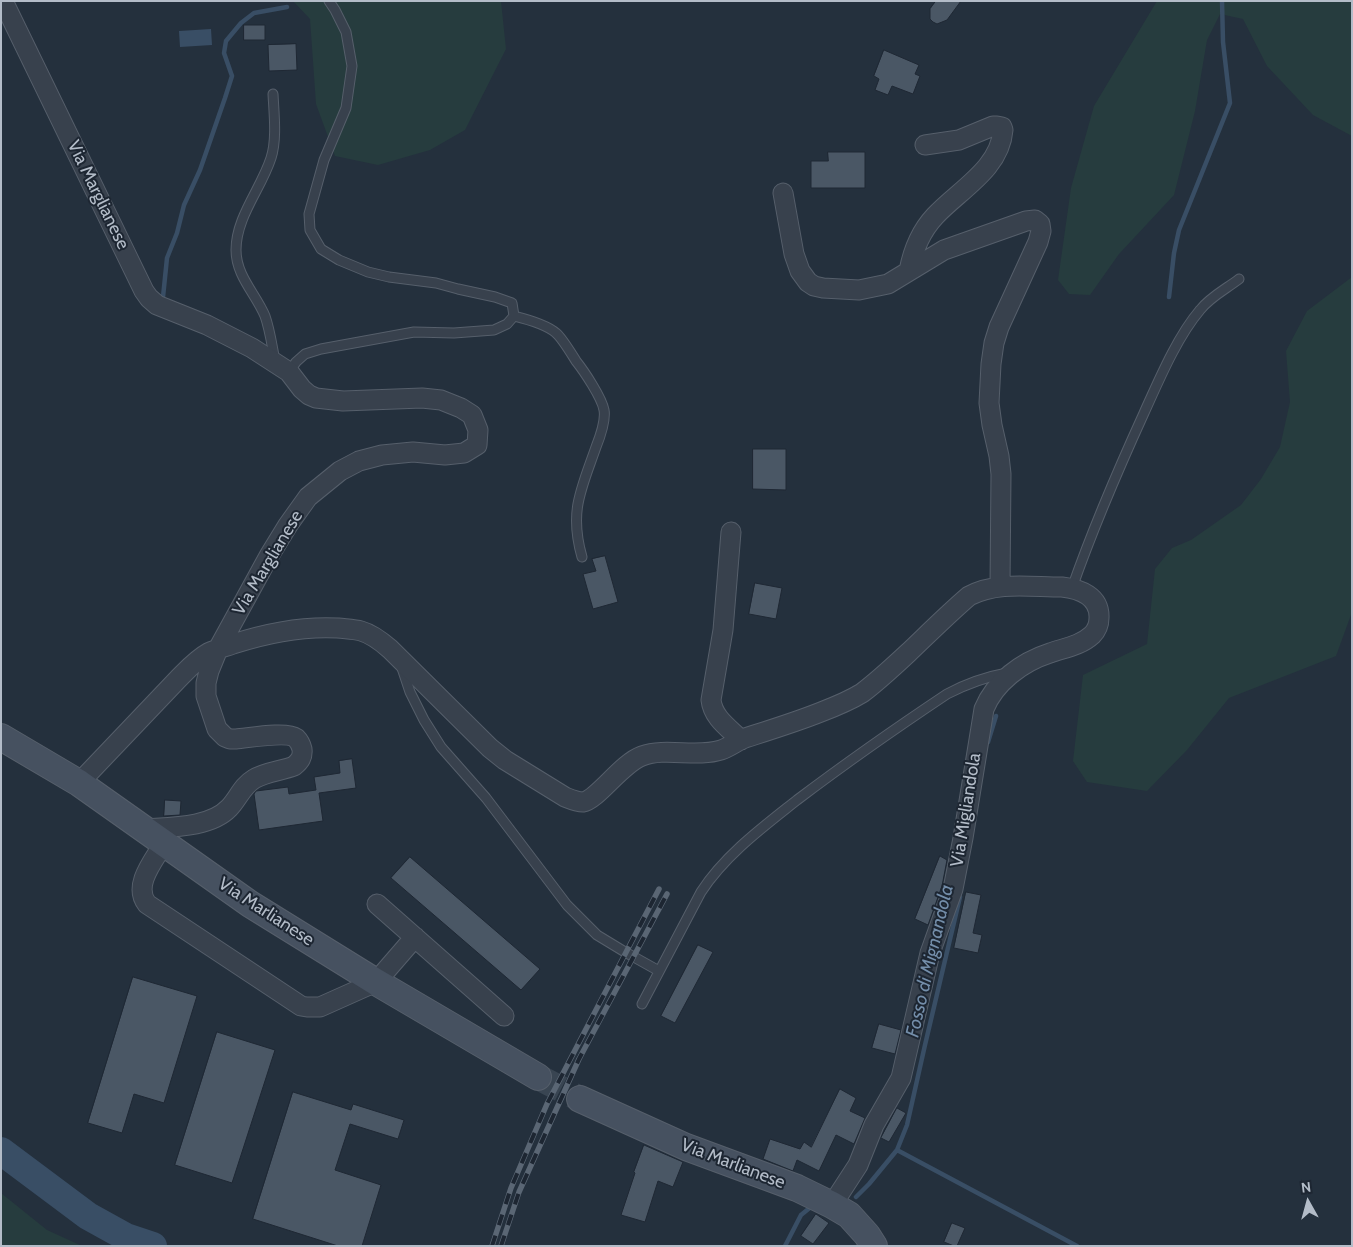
<!DOCTYPE html>
<style>
body{margin:0}
#map{position:relative;width:1353px;height:1247px;overflow:hidden;background:#24303d;font-family:Cabin,sans-serif}
canvas{display:block}
.frame{position:absolute;inset:0;border:2px solid #b3bcc8;pointer-events:none}
.north{position:absolute;left:1283px;top:1177px;width:50px;height:50px;-webkit-text-stroke:4px #1d2632;paint-order:stroke;rotate:353deg;font-size:14px;font-weight:700;line-height:20px;text-align:center;color:#b3bcc8}
.north::after{content:'';display:block;margin:auto;width:18px;height:22px;background:#b3bcc8;clip-path:polygon(50% 0,100% 100%,50% 72%,0 100%)}
</style>
<div id="map">
<canvas width="1353" height="1247"></canvas>
<div class="frame"></div>
<div class="north">N</div>
</div>
<script>
const context = document.querySelector('canvas').getContext('2d');
context.lineJoin = 'round';
function fillPath(path, color) {
  context.fillStyle = color;
  context.fill(path, 'evenodd');
}
function trace(path, color, width, dash) {
  context.strokeStyle = color;
  context.lineWidth = width;
  context.lineCap = dash ? 'butt' : 'round';
  context.setLineDash(dash || []);
  context.stroke(path);
}
function write(font, color, halo, rows, align = 'center') {
  context.font = font + ' Cabin,sans-serif';
  context.lineWidth = 4;
  context.setLineDash([]);
  context.textBaseline = 'middle';
  context.strokeStyle = halo;
  context.fillStyle = color;
  for (const [text, x, y, turn = 0] of rows) {
    context.save();
    context.translate(x, y);
    context.rotate((+turn || 0) * Math.PI / 180);
    context.textAlign = isNaN(turn) ? turn : align;
    if (halo) context.strokeText(text, 0, 0);
    context.fillText(text, 0, 0);
    context.restore();
  }
}
const green = new Path2D(`
 M 293,1 L 501,1 L 506,49 L 465,130 L 430,150 L 378,165 L 335,156 L 316,104 L 310,19 Z
 M 1157,1 L 1352,1 L 1352,136 L 1313,115 L 1267,66 L 1243,19 L 1220,14 L 1207,40 L 1195,111 L 1174,195 L 1119,254 L 1090,295 L 1069,294 L 1058,280 L 1071,188 L 1094,106 Z
 M 1352,277 L 1352,612 L 1336,656 L 1229,698 L 1187,750 L 1147,791 L 1087,782 L 1073,761 L 1083,675 L 1147,644 L 1155,569 L 1172,548 L 1191,540 L 1241,505 L 1261,479 L 1280,447 L 1290,402 L 1286,351 L 1307,311 Z
 M 1,1193 L 47,1230 L 82,1246 L 1,1246 Z`);
const water = new Path2D(`
 M 211,29 L 212,45 L 180,47 L 179,31 Z`);
const stream = new Path2D(`
 M 163,297 L 167,258 L 177,233 L 184,205 L 200,170 L 225,98 L 232,76 L 224,53 L 226,41 L 241,23 L 254,13 L 287,7
 M 1169,297 L 1174,253 L 1179,230 L 1230,103 L 1223,42 L 1222,1
 M 988,742 L 996,716
 M 897,1150 L 1077,1246
 M 856,1197 L 869,1184 L 897,1150 L 907,1125 L 925,1045 L 960,897
 M 785,1246 L 801,1215 L 812,1206`);
const river = new Path2D(`
 M 1,1151 L 88,1216 L 126,1237 L 153,1246`);
const building = new Path2D(`
 M 936,1 L 961,1 L 947,20 L 937,24 L 933,22 L 930,19 L 930,9 Z
 M 244,25 L 265,25 L 265,40 L 244,40 Z
 M 296,44 L 297,70 L 269,71 L 268,45 Z
 M 884,50 L 919,65 L 915,74 L 920,76 L 913,94 L 892,86 L 888,95 L 875,90 L 879,79 L 874,76 Z
 M 828,152 L 865,152 L 865,188 L 811,188 L 811,161 L 828,161 Z
 M 753,449 L 786,449 L 786,490 L 753,489 Z
 M 605,556 L 618,602 L 593,609 L 583,574 L 596,571 L 592,559 Z
 M 755,583 L 782,588 L 776,619 L 749,614 Z
 M 352,759 L 356,788 L 319,793 L 323,821 L 259,830 L 254,794 L 256,791 L 288,787 L 289,794 L 316,790 L 314,777 L 340,773 L 339,761 Z
 M 165,800 L 181,801 L 180,815 L 164,816 Z
 M 940,856 L 947,860 L 942,886 L 928,925 L 915,919 Z
 M 410,857 L 540,969 L 521,990 L 391,878 Z
 M 966,892 L 981,895 L 973,933 L 982,935 L 978,953 L 954,948 Z
 M 698,945 L 713,952 L 675,1023 L 661,1016 Z
 M 133,977 L 197,996 L 164,1103 L 134,1094 L 122,1133 L 88,1123 Z
 M 879,1024 L 901,1030 L 895,1054 L 872,1048 Z
 M 217,1032 L 275,1050 L 232,1183 L 175,1165 Z
 M 840,1089 L 856,1098 L 850,1111 L 865,1118 L 854,1144 L 836,1135 L 819,1171 L 797,1160 L 793,1171 L 763,1159 L 770,1139 L 800,1149 L 804,1142 L 811,1147 Z
 M 293,1092 L 351,1110 L 353,1104 L 404,1120 L 398,1139 L 350,1124 L 335,1170 L 381,1185 L 362,1246 L 338,1246 L 253,1219 Z
 M 897,1108 L 906,1113 L 889,1142 L 881,1138 Z
 M 644,1145 L 683,1162 L 673,1187 L 658,1181 L 645,1222 L 621,1215 L 635,1173 L 634,1172 Z
 M 816,1214 L 829,1223 L 813,1244 L 801,1236 Z
 M 952,1223 L 965,1228 L 957,1246 L 954,1246 L 944,1242 Z`);
const secondaryTunnel = new Path2D(`
 M 538,1077 L 580,1099`);
const lane = new Path2D(`
 M 273,94 C 274,114 277,140 271,158 C 261,189 236,217 236,250 C 236,276 256,294 265,316 C 270,330 272,346 275,361
 M 514,316 C 526,319 547,325 556,333 C 562,338 571,353 576,361 C 584,371 602,398 604,410 C 606,421 600,437 596,447 C 581,490 569,511 582,557
 M 289,372 L 296,362 L 305,354 L 321,349 L 414,332 L 454,333 L 494,330 L 507,324 L 514,316 L 512,303 L 495,297 L 458,289 L 436,283 L 389,277 L 368,272 L 339,260 L 321,249 L 310,230 L 309,214 L 324,160 L 346,108 L 352,66 L 346,32 L 335,10 L 329,1
 M 1072,588 C 1093,528 1118,470 1144,413 C 1159,380 1177,337 1200,310 C 1210,297 1226,289 1239,279
 M 401,665 L 410,692 L 424,720 L 441,747 L 486,798 L 567,905 L 597,935 L 625,952 L 659,971
 M 642,1004 L 701,892 C 725,855 763,827 797,800 C 846,763 896,728 947,694 C 966,684 985,677 1007,673`);
const street = new Path2D(`
 M 3,1 L 144,291 L 149,298 L 157,305 L 207,325 L 252,348 L 289,372 L 302,389 L 309,395 L 316,398 L 343,401 L 422,398 L 441,400 L 461,408 L 472,415 L 478,430 L 477,445 L 464,453 L 445,455 L 413,452 L 382,455 L 359,461 L 340,471 L 308,497 L 288,525 L 269,556 L 218,649 L 209,671 L 206,683 L 206,696 L 217,729 L 225,737 L 230,739 L 236,739 C 249,738 286,731 296,738 C 299,741 301,745 302,749 C 303,757 300,761 294,766 C 281,771 265,772 254,779 C 242,786 238,799 229,808 C 210,828 170,827 144,829
 M 783,193 L 794,254 L 800,271 L 808,282 L 814,286 L 823,288 L 859,290 L 888,284 L 944,250 L 1026,221 L 1035,220 L 1040,224 L 1041,231 L 1038,242 L 999,327 L 994,343 L 991,364 L 989,403 L 992,425 L 999,456 L 1001,474 L 1000,586
 M 909,271 C 913,250 920,232 935,216 C 959,190 1000,169 1003,130 L 1002,127 L 997,126 L 993,126 L 959,140 L 925,145
 M 731,532 L 723,630 L 711,700 C 713,718 729,728 741,740
 M 79,783 L 179,678 C 188,669 197,659 208,653 C 216,649 225,647 233,644 C 267,633 303,626 338,628 C 346,629 354,629 361,631 C 372,634 382,642 390,649 L 490,748 L 505,760 L 565,797 C 570,799 577,802 583,802 C 597,800 622,763 642,756 C 666,747 696,758 721,750 C 730,747 737,741 745,738 C 770,730 796,722 821,712 C 834,707 849,701 862,693 C 878,681 893,667 908,653 C 928,634 948,614 969,596 C 997,581 1031,587 1062,587 C 1080,589 1100,596 1099,618 C 1099,624 1097,630 1092,635 C 1080,646 1064,648 1050,653 C 1022,662 995,682 984,709 L 963,838 L 953,889 L 930,953 L 901,1078 L 874,1125 L 858,1165 L 832,1205
 M 164,843 C 155,859 132,885 147,904 L 301,1006 L 307,1007 L 320,1007 L 376,982 L 415,937
 M 377,904 L 504,1016`);
const secondary = new Path2D(`
 M 1,737 L 79,783 L 250,904 L 376,982 L 538,1077
 M 580,1099 L 686,1147 L 797,1188 L 832,1205 L 849,1215 L 867,1235 L 874,1246`);
const rail = new Path2D(`
 M 492,1246 L 511,1188 L 547,1104 L 659,889
 M 501,1246 L 519,1192 L 579,1059 L 667,894`);
const streetNames = [
 ["Via Marglianese",98,195,64],
 ["Via Marglianese",268,563,-59],
 ["Via Migliandola",966,810,-81],
 ["Via Marlianese",266,912,33],
 ["Via Marlianese",733,1164,21]
];
const waterNames = [
 ["Fosso di Mignandola",930,961,-77]
];
fillPath(green, '#263c3e');
fillPath(water, '#394e65');
trace(stream, '#394e65', 4.5);
trace(river, '#394e65', 28);
fillPath(building, '#4a5765');
trace(building, '#1f2834', 1);
trace(secondaryTunnel, '#394552', 26, [26, 13]);
trace(lane, '#565f6b', 11);
trace(street, '#565f6b', 21);
trace(secondary, '#565f6b', 28);
trace(lane, '#38414d', 9);
trace(street, '#38414d', 19);
trace(secondary, '#465160', 26);
trace(rail, '#5a6674', 5.5);
trace(rail, '#1d2632', 4, [11]);
write('18px', '#b3bcc8', '#1d2632', streetNames);
write('italic 19px', '#748eaa', '#1d2632', waterNames);
</script>
